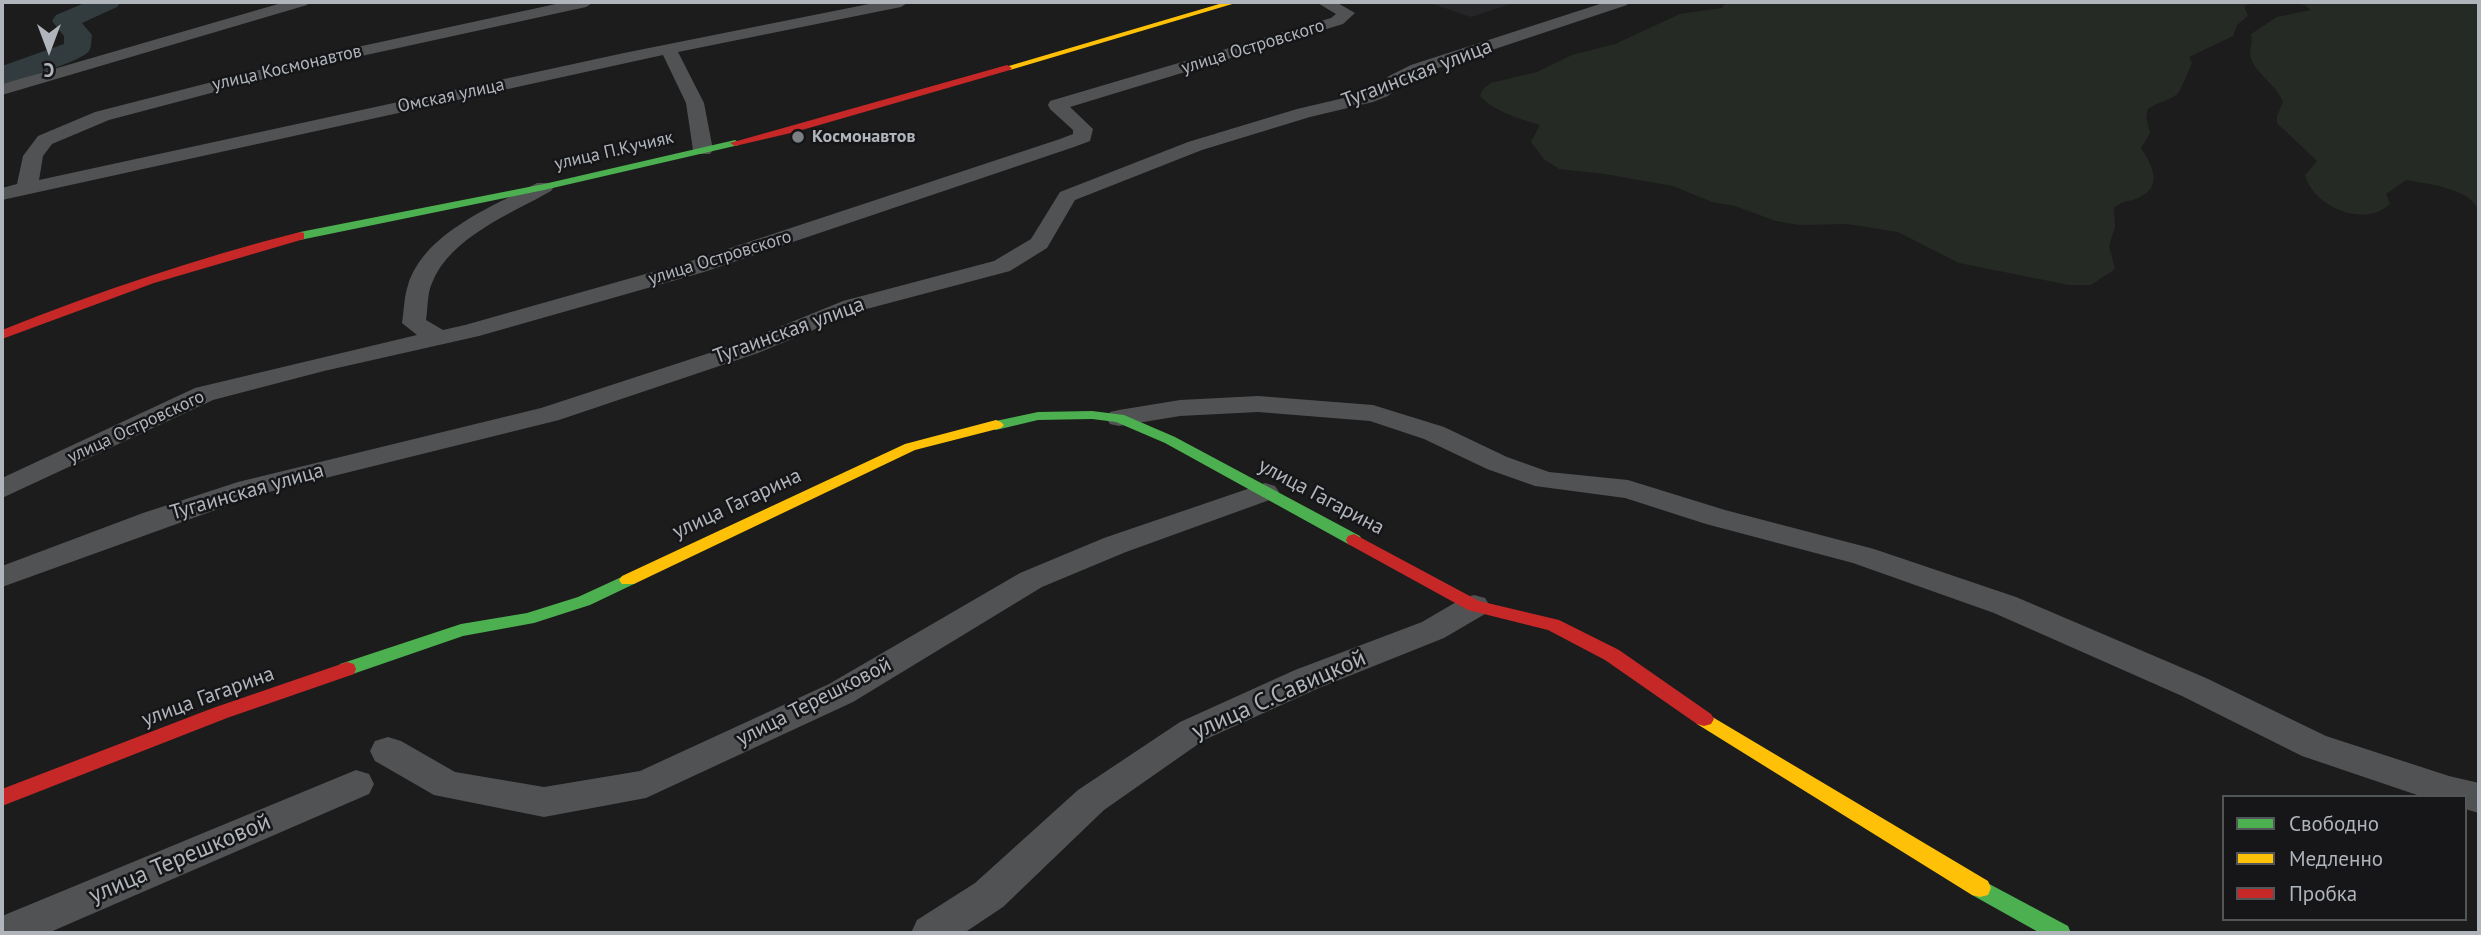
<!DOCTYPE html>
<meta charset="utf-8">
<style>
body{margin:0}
#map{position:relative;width:2481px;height:935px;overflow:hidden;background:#1c1c1c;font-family:"PT Sans",sans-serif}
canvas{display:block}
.frame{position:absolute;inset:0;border:4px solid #afb5bb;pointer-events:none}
.legend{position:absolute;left:2222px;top:795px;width:245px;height:126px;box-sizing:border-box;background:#161618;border:2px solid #535659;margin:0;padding:9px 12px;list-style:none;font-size:21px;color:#afb5bb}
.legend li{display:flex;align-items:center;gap:14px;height:35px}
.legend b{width:35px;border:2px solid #535659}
.north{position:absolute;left:14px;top:14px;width:70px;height:70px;-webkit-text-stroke:5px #161618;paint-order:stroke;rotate:180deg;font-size:19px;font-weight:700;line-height:28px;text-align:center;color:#afb5bb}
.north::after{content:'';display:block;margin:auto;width:24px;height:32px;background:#afb5bb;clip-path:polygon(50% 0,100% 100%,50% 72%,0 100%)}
</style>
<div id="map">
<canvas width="2481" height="935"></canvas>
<div class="frame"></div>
<ul class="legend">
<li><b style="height:9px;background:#4caf50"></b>Свободно</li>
<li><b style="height:9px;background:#ffc107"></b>Медленно</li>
<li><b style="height:9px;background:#c62828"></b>Пробка</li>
</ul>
<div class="north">С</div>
</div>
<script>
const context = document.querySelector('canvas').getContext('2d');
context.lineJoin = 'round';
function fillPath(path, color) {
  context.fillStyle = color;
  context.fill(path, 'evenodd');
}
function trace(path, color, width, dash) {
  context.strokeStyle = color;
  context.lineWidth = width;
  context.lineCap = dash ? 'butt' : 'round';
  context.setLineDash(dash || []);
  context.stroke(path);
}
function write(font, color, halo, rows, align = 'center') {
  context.font = font + ' "PT Sans",sans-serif';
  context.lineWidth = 5;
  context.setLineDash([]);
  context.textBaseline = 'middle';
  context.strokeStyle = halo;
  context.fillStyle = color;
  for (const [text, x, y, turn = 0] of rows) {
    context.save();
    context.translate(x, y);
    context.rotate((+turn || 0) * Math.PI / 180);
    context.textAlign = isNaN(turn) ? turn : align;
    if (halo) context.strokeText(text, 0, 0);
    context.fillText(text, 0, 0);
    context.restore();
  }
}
const built = new Path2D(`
 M 1427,2 L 1516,2 L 1471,17 Z`);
const green = new Path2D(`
 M 1726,2 L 2258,2 L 2244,6 L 2248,16 L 2237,25 L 2233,36 L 2189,57 L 2192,63 C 2190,67 2180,92 2178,93 C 2170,101 2157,102 2148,109 L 2146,117 L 2150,133 L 2141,148 C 2151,164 2164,185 2140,197 C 2130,202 2123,200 2114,208 L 2115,227 L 2109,246 L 2115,269 L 2091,285 L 2069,285 L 1959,263 L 1898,232 L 1847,224 L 1799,225 L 1776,221 L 1735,206 L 1712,202 L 1673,186 L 1605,174 L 1559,169 L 1544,159 L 1531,142 L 1540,125 C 1518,118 1497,113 1480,96 L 1483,89 L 1491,83 L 1537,72 L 1572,55 L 1615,44 L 1680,14 L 1722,8 Z
 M 2287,2 L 2479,2 L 2479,211 C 2471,188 2427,184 2406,180 L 2386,194 L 2390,204 C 2365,228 2314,208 2305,175 L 2317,161 L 2277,123 L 2277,116 L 2283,102 C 2277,86 2260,77 2252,61 C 2247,52 2254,44 2251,34 L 2277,17 L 2311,10 L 2305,5 Z`);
const river = new Path2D(`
 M 87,2 L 121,2 L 117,7 L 82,23 L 92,35 C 91,40 92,46 89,51 C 81,62 17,80 2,84 L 2,66 L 64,44 L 64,36 L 52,21 L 56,15 Z`);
const street = new Path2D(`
 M 285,2 L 309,2 L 307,5 L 2,95 L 2,84 Z
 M 565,2 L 594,2 L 586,7 L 302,69 L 109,120 L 52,144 L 43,156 L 39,180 L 624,53 L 879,2 L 909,2 L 901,7 L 678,52 L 704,103 L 713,150 L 710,154 L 696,154 L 693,150 L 686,103 L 663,55 L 2,200 L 2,188 L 17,184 L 23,156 L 38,136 L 95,112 L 302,59 Z
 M 1316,2 L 1336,2 L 1355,13 L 1343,24 L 1070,107 L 1093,129 L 1090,141 L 1074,147 L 704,272 L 479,336 L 324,371 L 213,400 L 2,498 L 2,478 L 195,388 L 417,335 L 402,323 C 404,311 404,297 408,285 C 425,232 492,207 537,183 L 551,183 L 554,187 L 551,191 C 511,214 450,237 432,283 C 427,294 428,308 426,320 L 443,330 L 465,325 L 688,262 L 1060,139 L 1073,134 L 1073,130 L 1050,109 L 1048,105 L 1050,101 L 1331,18 L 1336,14 Z
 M 1606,2 L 1629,2 L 1627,5 L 1423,73 L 1401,84 L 1388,96 L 1373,102 L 1310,117 L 1202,150 L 1075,200 L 1047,248 L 1010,271 L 859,311 L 758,353 L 559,420 L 257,495 L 2,587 L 2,566 L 143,513 L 238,482 L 541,408 L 740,343 L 843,301 L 994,261 L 1031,239 L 1060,192 L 1188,142 L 1297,109 L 1361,94 L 1376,88 L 1389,76 L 1411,65 Z
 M 1258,396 L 1373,405 L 1444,427 L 1507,457 L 1549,472 L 1628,480 L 1725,510 L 1874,549 L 2016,597 L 2206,678 L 2326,736 L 2449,776 L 2479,783 L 2479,813 L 2465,809 L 2465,797 L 2423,797 L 2302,756 L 2182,696 L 1994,613 L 1853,563 L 1706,524 L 1625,498 L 1535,486 L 1487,469 L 1424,439 L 1370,421 L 1258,412 L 1180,416 L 1119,426 L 1110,424 L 1106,418 L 1110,412 L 1119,410 L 1180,400 Z
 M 1265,483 L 1275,486 L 1279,492 L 1275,498 L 1126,552 L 1042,587 L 853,702 L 646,798 L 544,817 L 434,795 L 375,761 L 370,751 L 375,741 L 388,737 L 401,741 L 455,772 L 544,787 L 640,771 L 829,684 L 1020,573 L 1104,538 Z
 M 1474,595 L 1485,598 L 1490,606 L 1485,614 L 1444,638 L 1319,688 L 1204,740 L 1104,810 L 1003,907 L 964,933 L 911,933 L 917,920 L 975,883 L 1078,790 L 1180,722 L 1295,670 L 1422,622 L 1463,598 Z
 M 356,770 L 369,774 L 374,784 L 369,794 L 48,933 L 2,933 L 2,916 Z`);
const fast = new Path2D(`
 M 735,140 L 740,143 L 739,145 L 544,190 L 300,240 L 294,236 L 300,232 L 544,184 Z
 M 1092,411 L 1124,415 L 1175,437 L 1360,536 L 1362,540 L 1354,546 L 1348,544 L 1165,443 L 1116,422 L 1092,419 L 1038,420 L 996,430 L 988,425 L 991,422 L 1038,412 Z
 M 628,574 L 634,576 L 637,580 L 634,584 L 590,605 L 534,623 L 463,636 L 347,676 L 340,674 L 338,669 L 340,664 L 461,624 L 527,613 L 578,597 Z
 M 1980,879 L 2068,926 L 2071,933 L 2040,933 L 1972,895 L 1969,888 L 1972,881 Z`);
const slow = new Path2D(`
 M 1226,2 L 1239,2 L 1010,70 L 1002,68 Z
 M 996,420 L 1001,422 L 1004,425 L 1001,428 L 915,450 L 634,584 L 622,584 L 619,580 L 622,576 L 905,444 Z
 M 1704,712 L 1988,881 L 1991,888 L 1988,895 L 1980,897 L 1972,895 L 1697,724 L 1694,719 L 1697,714 Z`);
const jam = new Path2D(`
 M 1007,65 L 1012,68 L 1010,70 L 795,132 L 735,146 L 730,143 Z
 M 300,232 L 304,233 L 304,239 L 154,283 L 2,339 L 2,330 C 99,291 198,258 300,232 Z
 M 1354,534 L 1479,601 L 1559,620 L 1619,650 L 1711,714 L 1714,719 L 1711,724 L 1704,726 L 1697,724 L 1605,660 L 1548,630 L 1468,610 L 1348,544 L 1346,540 L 1348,536 Z
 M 347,662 L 354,664 L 356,669 L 354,674 L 227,718 L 2,806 L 2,789 L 213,708 Z`);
const markers = [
 [798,137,7,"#7c7f83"]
];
const farStreetnames = [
 ["улица Островского",1253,47,-17],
 ["улица Космонавтов",287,68,-13],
 ["Омская улица",451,96,-12],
 ["улица П.Кучияк",614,151,-13],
 ["улица Островского",720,258,-17],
 ["улица Островского",136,427,-25]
];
const farPoinames = [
 ["Космонавтов",812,137]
];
const streetNames = [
 ["Тугаинская улица",1417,74,-21],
 ["Тугаинская улица",789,331,-20],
 ["Тугаинская улица",247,492,-16],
 ["улица Гагарина",1321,497,28],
 ["улица Гагарина",737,504,-25],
 ["улица Гагарина",208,697,-20],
 ["улица Терешковой",814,702,-27]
];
const nearStreetnames = [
 ["улица С.Савицкой",1279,695,-24],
 ["улица Терешковой",180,859,-23]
];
fillPath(built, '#262628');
fillPath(green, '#252b24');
fillPath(river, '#323c3f');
fillPath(street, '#515254');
fillPath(fast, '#4caf50');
fillPath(slow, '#ffc107');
fillPath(jam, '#c62828');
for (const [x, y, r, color] of markers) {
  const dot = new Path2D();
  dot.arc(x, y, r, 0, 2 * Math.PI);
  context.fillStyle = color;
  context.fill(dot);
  trace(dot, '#161618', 2.5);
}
write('18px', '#afb5bb', '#161618', farStreetnames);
write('bold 18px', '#afb5bb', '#161618', farPoinames, 'left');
write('21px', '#afb5bb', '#161618', streetNames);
write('24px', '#afb5bb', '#161618', nearStreetnames);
</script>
